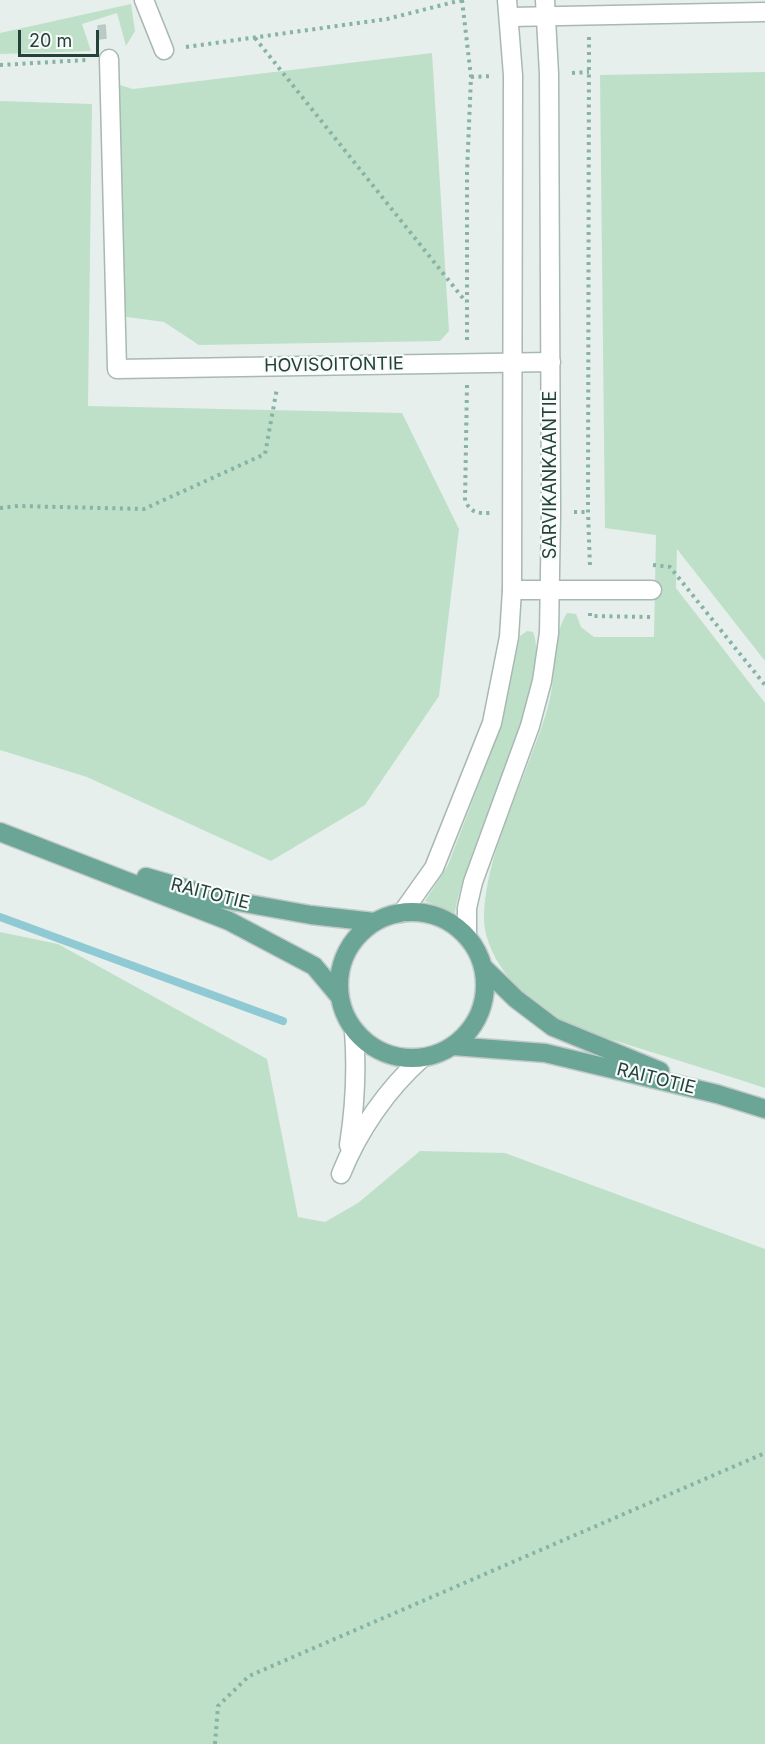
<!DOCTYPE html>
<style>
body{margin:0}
#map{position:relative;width:765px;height:1744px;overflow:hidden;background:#e6efeb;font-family:Inter,sans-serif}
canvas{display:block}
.scale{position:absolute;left:18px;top:30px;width:81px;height:27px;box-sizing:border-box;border:3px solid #24423a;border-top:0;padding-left:8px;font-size:18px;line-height:21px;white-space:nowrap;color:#24423a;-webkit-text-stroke:4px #f7fbf9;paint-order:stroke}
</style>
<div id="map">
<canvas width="765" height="1744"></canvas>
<div class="scale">20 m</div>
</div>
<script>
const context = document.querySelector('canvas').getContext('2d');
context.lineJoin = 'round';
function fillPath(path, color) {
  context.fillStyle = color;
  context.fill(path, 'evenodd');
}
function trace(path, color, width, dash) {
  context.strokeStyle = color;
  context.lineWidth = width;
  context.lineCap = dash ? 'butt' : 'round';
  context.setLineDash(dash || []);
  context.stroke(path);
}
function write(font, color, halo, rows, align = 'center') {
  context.font = font + ' Inter,sans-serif';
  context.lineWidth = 4.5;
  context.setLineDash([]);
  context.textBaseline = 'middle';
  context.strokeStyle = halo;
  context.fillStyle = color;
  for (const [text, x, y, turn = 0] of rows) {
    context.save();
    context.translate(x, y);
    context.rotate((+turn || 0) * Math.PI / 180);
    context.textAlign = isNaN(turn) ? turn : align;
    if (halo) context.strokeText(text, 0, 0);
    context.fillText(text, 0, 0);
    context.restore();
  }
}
const green = new Path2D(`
 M 131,4 L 135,31 L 126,46 L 117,13 L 82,24 L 91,51 L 0,54 L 0,33 Z
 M 432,53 L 449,331 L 440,341 L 199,345 L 164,322 L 120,316 L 120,85 L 133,89 Z
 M 765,72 L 765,661 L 677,549 L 676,588 L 765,703 L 765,1088 C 722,1074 678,1060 635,1047 C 609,1038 578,1031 554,1017 C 519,995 482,956 484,913 C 487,860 511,810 529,761 C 538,737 548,713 552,687 C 556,662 553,635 567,613 L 576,614 L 581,627 L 594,637 L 654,637 L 656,535 L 605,528 L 600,75 Z
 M 0,101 L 92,104 L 88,406 L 402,413 L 459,529 L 439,696 L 365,805 L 271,861 L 87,777 L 0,750 Z
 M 527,631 L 533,632 C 554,682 465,849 455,913 L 425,901 L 448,865 L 499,732 L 520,636 Z
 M 0,932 L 58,944 L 267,1059 L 298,1217 L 325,1222 L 358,1203 L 420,1151 L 505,1153 L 765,1249 L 765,1744 L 0,1744 Z`);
const stream = new Path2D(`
 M 0,917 L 283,1021`);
const building = new Path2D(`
 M 105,25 L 106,38 L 99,39 L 98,26 Z`);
const path = new Path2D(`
 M 462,0 L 471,77 L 467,172 L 467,342
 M 589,37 L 588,512 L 590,567 L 592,567
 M 255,38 L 466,302
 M 186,47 L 387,19 L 462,0
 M 0,65 L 86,60
 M 572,73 L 589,72
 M 471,77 L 492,76
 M 467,385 L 465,501 C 472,514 478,513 491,513
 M 0,508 L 18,506 L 144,509 L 265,454 L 277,388
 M 574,512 L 588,512
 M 653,565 L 670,567 L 765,685
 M 590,613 L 590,616 L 650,617
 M 215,1744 L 218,1706 L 249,1676 L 765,1453`);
const minor = new Path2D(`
 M 144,0 L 164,50
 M 510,17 L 765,12
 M 109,59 L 117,369 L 551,362
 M 512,590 L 652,590
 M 349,1145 C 355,1107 357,1070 354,1031
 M 341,1174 C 358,1131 387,1089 422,1058`);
const tertiary = new Path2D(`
 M 402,913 L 434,868 L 492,723 L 509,637 L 512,590 L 513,75 L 507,0
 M 467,937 L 467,908 L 473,882 L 530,726 L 542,681 L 549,633 L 551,512 L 549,74 L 545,0`);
const primary = new Path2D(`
 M 0,832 L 229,921 L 314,966 L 340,997
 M 146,877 L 222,899 L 311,915 L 374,922
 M339 985a73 73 0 1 1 146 0a73 73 0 1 1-146 0Z
 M 483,967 L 516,999 L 553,1027 L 660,1071
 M 453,1046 L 545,1053 L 717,1094 L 765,1109`);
const streetNames = [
 ["HOVISOITONTIE",334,365,-1],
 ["SARVIKANKAANTIE",551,475,-90],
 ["RAITOTIE",210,894,14],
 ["RAITOTIE",656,1079,14]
];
fillPath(green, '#bfe0c8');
trace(stream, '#8ec9d4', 8);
fillPath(building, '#bbcac4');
trace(building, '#b8c9c2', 1.5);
trace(minor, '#a8b8b2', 21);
trace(tertiary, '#a8b8b2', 21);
trace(primary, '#c2cac8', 21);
trace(path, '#86b3a5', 4, [3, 4.5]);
trace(minor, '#fff', 18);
trace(tertiary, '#fff', 18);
trace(primary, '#6aa596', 18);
write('18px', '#24423a', '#f7fbf9', streetNames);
</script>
